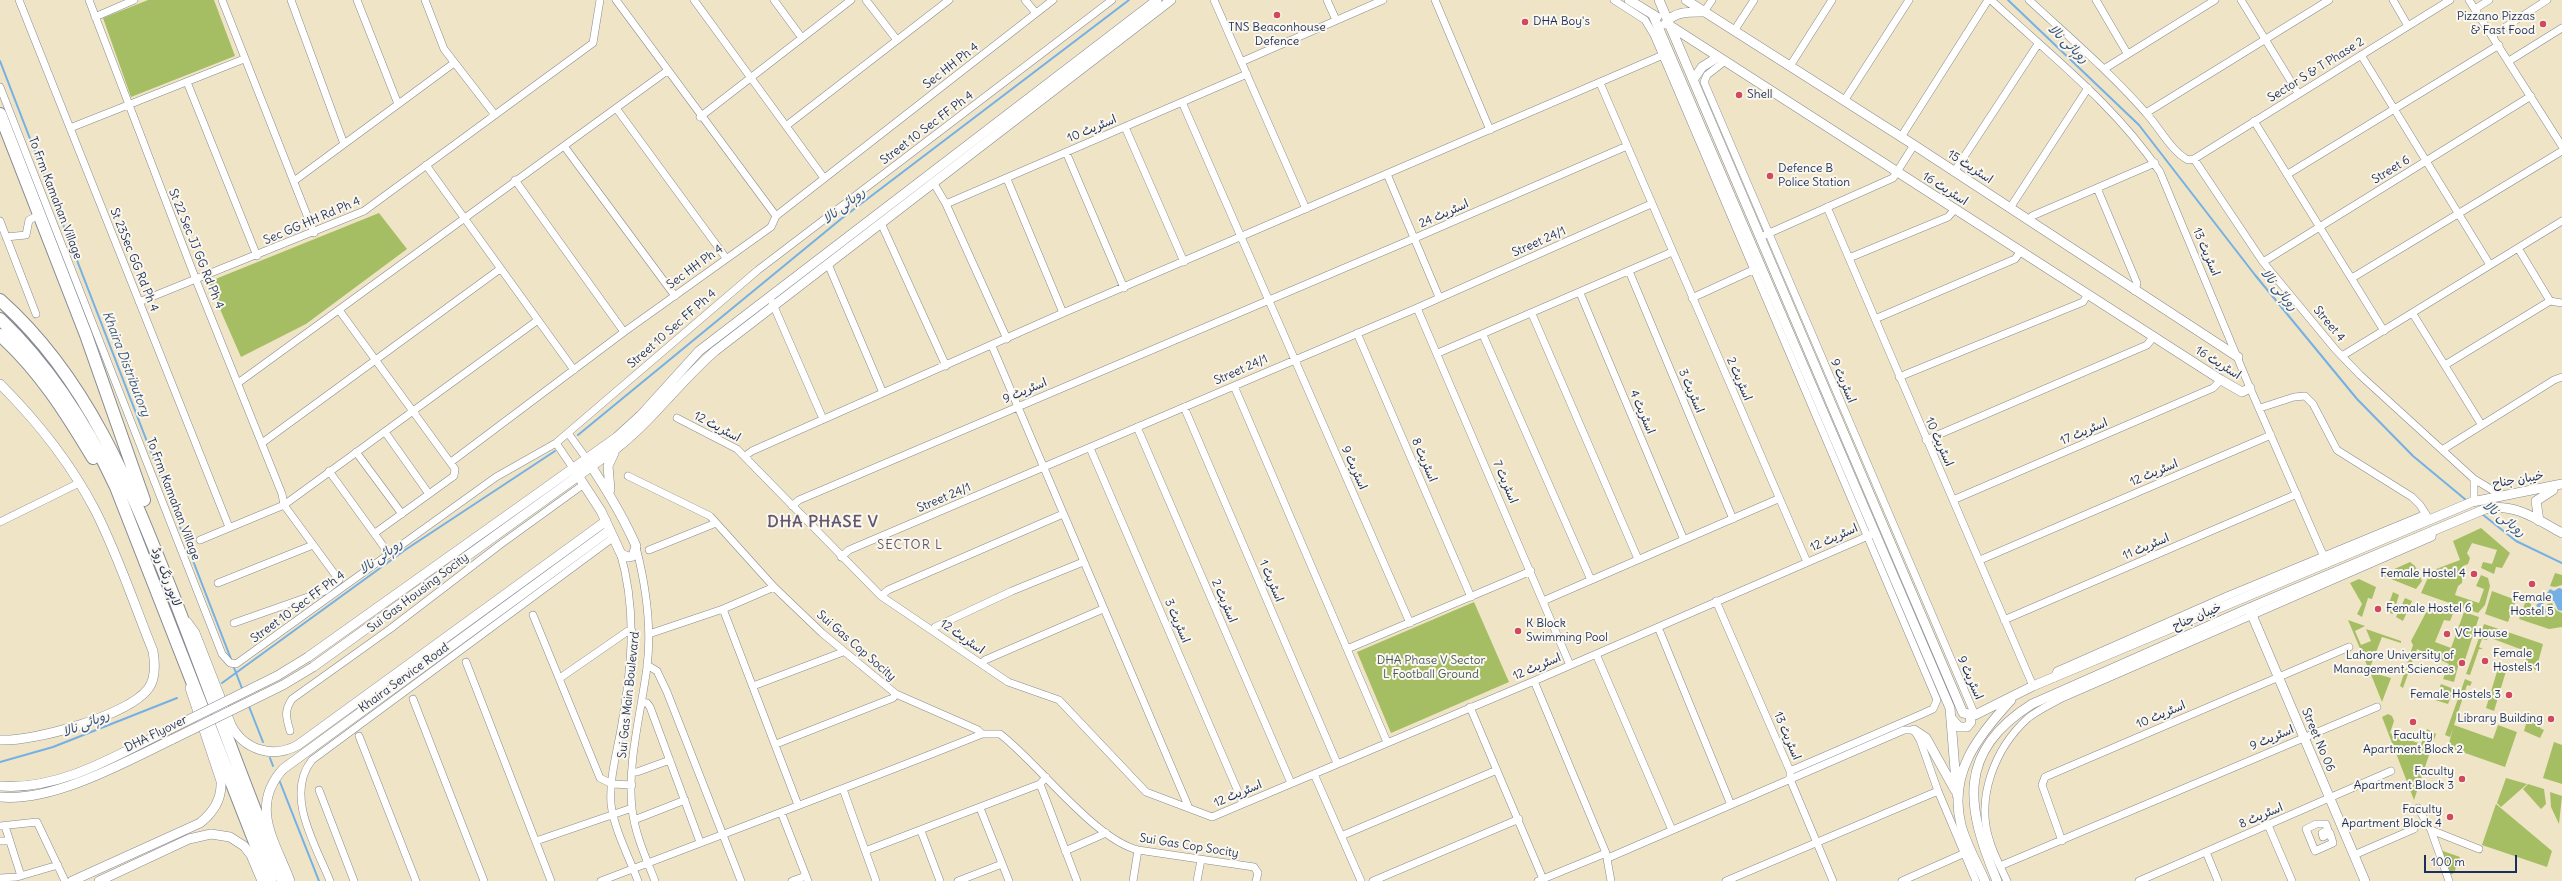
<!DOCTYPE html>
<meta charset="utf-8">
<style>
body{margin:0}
#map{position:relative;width:2562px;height:881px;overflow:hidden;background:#f0e4c6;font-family:Delius,sans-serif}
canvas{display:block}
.scale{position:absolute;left:2424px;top:855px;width:93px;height:18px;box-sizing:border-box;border:2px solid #1b2f5e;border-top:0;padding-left:5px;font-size:12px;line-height:14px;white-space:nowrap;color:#1b2f5e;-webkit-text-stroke:3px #fbf7ec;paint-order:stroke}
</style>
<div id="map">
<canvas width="2562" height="881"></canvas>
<div class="scale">100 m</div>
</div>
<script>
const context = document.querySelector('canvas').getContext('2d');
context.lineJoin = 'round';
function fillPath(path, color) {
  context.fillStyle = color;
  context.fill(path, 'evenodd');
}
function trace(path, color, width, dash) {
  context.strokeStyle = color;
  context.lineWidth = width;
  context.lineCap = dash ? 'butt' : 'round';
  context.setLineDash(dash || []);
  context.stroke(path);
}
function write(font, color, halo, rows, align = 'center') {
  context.font = font + ' Delius,"Playpen Sans Arabic",sans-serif';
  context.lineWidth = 4;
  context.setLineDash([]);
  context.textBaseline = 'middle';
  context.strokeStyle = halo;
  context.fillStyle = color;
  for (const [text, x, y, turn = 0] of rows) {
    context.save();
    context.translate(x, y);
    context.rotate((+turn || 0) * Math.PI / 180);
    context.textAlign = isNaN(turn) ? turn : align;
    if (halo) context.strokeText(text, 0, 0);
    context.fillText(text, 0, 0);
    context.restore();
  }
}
const green = new Path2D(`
 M 148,0 L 214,0 L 235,56 L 131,97 L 103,18 Z
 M 379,213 L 407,249 L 306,324 L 241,357 L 208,282 Z
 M 2481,528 L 2510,553 L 2502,568 L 2496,567 L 2494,574 L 2481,568 L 2483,562 L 2492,564 L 2497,550 L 2472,543 L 2467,553 L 2470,558 L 2468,564 L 2463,566 L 2462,583 L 2458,586 L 2455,595 L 2479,603 L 2484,589 L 2476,586 L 2481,575 L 2488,578 L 2490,586 L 2485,605 L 2478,613 L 2421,593 L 2431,571 L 2460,560 L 2453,541 Z
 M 2410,562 L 2415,566 L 2422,581 L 2416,589 L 2381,575 Z
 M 2555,573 L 2562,575 L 2562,585 L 2555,587 L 2550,586 Z
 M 2359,579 L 2376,587 L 2372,599 L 2368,598 L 2362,617 L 2357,614 L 2362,604 L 2350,583 Z
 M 2492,591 L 2516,600 L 2508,622 L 2485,614 Z
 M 2393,592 L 2399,595 L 2393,614 L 2386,612 Z
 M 2405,598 L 2412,601 L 2403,621 L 2396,617 Z
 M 1474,602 L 1509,682 L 1391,733 L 1357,652 Z
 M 2529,602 L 2539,614 L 2545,617 L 2549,612 L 2547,604 L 2552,603 L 2556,610 L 2562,613 L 2562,627 L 2549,629 L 2519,619 L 2525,603 Z
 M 2431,603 L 2454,611 L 2450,621 L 2444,620 L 2435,642 L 2451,648 L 2464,612 L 2479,617 L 2465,660 L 2460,659 L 2454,682 L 2443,679 L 2449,664 L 2417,649 L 2403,688 L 2400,686 L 2413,645 L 2411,641 Z
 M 2348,620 L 2365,626 L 2355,631 L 2361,645 L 2371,641 L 2366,629 L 2401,641 L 2401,643 L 2382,637 L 2369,670 Z
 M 2484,624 L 2543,644 L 2536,670 L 2524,667 L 2528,652 L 2488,637 L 2487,640 L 2482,639 L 2479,647 L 2483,649 L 2479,649 L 2470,675 L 2466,674 Z
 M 2499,665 L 2507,668 L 2494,711 L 2486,708 Z
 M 2370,672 L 2391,678 L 2382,702 Z
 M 2465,679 L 2472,682 L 2470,686 L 2467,685 L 2454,725 L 2493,739 L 2498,725 L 2517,732 L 2505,767 L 2448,747 L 2453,728 L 2450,737 L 2445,735 Z
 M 2441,684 L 2454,689 L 2448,704 L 2435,700 Z
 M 2529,713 L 2540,717 L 2538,723 L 2541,724 L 2540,728 L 2544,730 L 2540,738 L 2524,731 Z
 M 2388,714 L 2392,716 L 2394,721 L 2390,733 L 2421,744 L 2427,729 L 2436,734 L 2414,800 L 2382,717 Z
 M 2554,742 L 2562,745 L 2562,784 L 2543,778 Z
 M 2506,778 L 2527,784 L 2501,807 L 2497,803 Z
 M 2528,784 L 2544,789 L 2546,804 L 2541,809 L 2523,789 Z
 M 2550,792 L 2562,796 L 2559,824 L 2551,807 Z
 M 2496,804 L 2552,851 L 2547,867 L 2482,845 Z
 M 2440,850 L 2460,857 L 2454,873 L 2450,875 Z`);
const water = new Path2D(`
 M 2559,588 L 2562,589 L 2562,611 L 2558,610 L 2554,601 L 2546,600 L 2543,604 L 2547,612 L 2544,615 L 2536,605 L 2541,602 L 2550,589 L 2554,591 Z`);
const stream = new Path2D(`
 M 2008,0 L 2139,125 L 2255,275 L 2357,399 L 2413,456 L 2466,500
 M 0,61 L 231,659
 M 578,435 L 841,219 L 1129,0
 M 2482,514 L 2516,541 L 2562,563
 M 233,665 L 243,691
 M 222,683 L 405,550 L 555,451
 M 248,704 L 263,742
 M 270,758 L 273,766
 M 0,762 L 53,747 L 177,698
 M 280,782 L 319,881`);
const street = new Path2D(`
 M 19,0 L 229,527
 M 89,0 L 196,280 L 282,494 L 284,505 L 339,580 L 325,591 L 234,623
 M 222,0 L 314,233
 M 291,0 L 344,144
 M 357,0 L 398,104
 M 425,0 L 444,49 L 495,115
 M 616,0 L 776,216
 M 694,0 L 824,178
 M 774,0 L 802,38
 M 866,0 L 897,40
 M 1025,0 L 1036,13
 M 1214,0 L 1306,209
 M 1327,0 L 1336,20
 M 1435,0 L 1490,130
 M 1614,0 L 1645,20 L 1654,35 L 1937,700 L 1933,709 L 1922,714 L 1790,771
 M 1991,0 C 2050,55 2115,105 2160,172 L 2250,388 L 2327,564
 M 2029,0 C 2069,37 2110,72 2146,113 C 2159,127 2171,151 2188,160 L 2194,159 L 2450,0
 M 2096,0 L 2127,53
 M 2241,0 L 2298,93
 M 2393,0 L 2408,26
 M 2469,0 L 2562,146
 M 2475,9 L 2489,0
 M 1704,12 L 1712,0
 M 95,17 L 134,0
 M 1734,31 L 1754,0
 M 2493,35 L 2547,0
 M 2361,55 L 2490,265
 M 1725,61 L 1707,75 L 1704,82 L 1975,715
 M 2509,61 L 2562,28
 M 1241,62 L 1383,0
 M 1790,66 L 1832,0
 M 2104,69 L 2215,0
 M 187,82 L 257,256
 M 1600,83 L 1807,562
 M 0,87 L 222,654 L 230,663 L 236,664 L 496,477 L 556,443 L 758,270 L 1112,0
 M 1844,101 L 1909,0
 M 1182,102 L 1410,623
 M 616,108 L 726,258
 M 2146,113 L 2329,0
 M 700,117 L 851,0
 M 2254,121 L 2384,331
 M 786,126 L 949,0
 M 1125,127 L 1184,262
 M 70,128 L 244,59
 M 1901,137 L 1988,0
 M 564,146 L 675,296
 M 1066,152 L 1124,288
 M 2194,159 L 2263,262 L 2335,349 L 2360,375 L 2474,479 L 2502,496
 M 426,165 L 574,370
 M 1954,172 L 2038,44
 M 1387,174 L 1439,297
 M 2288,174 L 2499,45
 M 1007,179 L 1063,313
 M 515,180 L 624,332
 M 294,181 L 454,63
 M 933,182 L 946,204 L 1007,339
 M 2097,188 L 2137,283 L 2135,291
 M 946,204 L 1247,74
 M 1827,207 L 2033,686
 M 2010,208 L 2088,88
 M 2029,220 L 2032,216 L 2155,163
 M 0,221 L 36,314
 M 881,223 L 946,366
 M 1765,235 L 1893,178 L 1914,145
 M 6,237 L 26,235 L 29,220 L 39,215
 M 2518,248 L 2550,301 L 2562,303
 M 1849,258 L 1948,217 L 1955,209
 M 2263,262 L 2531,96
 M 828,264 L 883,393
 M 1629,271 L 1733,519
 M 2352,278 L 2562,151
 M 1580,293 L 1684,540
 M 1692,298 L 1755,269
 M 139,302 L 364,211 L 593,43 L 600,0
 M 772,302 L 823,419
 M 1417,308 L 1570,665
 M 339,310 L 455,469 L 454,476 L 375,533
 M 1532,314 L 1638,559
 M 2413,314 L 2481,424
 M 1875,319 L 2015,259 L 2021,251
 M 1357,333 L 1471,597
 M 1483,335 L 1591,580
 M 992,346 L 1189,808
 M 1438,353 L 1672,252
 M 2342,356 L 2562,221
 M 2445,365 L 2550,301
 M 1899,377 L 2083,302 L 2088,294
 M 238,383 L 667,71
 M 1234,386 L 1387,742
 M 1184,407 L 1337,763
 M 2260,408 L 2294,397 L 2305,396 L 2313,404 L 2337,450 L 2412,497 L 2420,505 L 2427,516
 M 677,418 L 737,449 L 881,596 L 1008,682 L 1059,700 L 1146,792 L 1212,817 L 1534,681 L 1875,533
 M 1137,427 L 1291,783
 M 385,432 L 429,494
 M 568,433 L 586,458
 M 1926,440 L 2147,345 L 2154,336
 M 262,443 L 500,269
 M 556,443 L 573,468
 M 1090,448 L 1243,803
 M 2442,450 L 2554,380 L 2562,377
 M 356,452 L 402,514
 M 745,456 L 752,451 L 1063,313 L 1663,55
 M 451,462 L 624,332 L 771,227 L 776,216 L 1053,0
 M 329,471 L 384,547
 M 628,476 L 710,516 L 774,587 L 822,633 L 896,694 L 978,730 L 982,734 L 1000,734 C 1038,763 1094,839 1138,850 L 1254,867 L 1258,873 L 1256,881
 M 2474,479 L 2474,501
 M 1953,500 L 2213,388 L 2221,380
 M 792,506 L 799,500 L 1415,238 L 1627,146
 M 0,522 L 79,483
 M 200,540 L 284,505 L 538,320
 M 636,547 C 646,586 652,627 647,667 C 641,713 627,763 632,809 C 635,834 646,858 655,881
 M 649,550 L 716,523
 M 620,552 C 637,609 632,665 622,723 C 618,749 609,777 611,804 C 614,829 629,857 638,881
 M 841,557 L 849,550 L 1417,308 L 1651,204
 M 1980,560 L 2271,435
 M 218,583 L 313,545
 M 881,596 L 888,590 L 1063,514
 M 1543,601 L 1778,499
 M 1716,601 L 1790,771 L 1790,779 L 1833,881
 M 723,609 L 798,805
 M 533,615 L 600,778 L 612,784 L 632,785
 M 2004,620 L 2297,494
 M 1658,627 L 1731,805
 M 933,631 L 935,627 L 1012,591 L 1083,562
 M 649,634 L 723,609 L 774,587
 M 1347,649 L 1531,571
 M 1596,654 L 1672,830
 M 466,662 L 551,881
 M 981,664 L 985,660 L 1103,609
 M 647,665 L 657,671 L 667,692 L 741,881
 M 560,678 L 628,631 L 632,631
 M 2054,678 L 2057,671 L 2227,596 L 2426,514
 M 1534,681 L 1606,853 L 1611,881
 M 753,686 L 843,652
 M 413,699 L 484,881
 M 642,702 L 647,703 L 650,707 L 700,842
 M 1470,707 L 1543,879
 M 290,731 C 286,717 284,711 292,699 L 390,629 L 501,544 L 584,484
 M 359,736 L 416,881
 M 776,744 L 893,698 L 896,694
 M 632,772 L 637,772 L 670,760
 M 1314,774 L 1361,881
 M 1040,784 L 1077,881
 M 843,789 L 876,881
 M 319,790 L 354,881
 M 980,808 L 1009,881
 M 2418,808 L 2431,830 L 2449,881
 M 781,812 L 808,881
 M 634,820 L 685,800
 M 2316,824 L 2326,824 L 2328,830 L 2322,833 L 2323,837 L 2330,833 L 2333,843 L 2315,851 L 2306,829 Z
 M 2268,825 L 2292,881
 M 0,826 L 37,822 L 65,881
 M 5,826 L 21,876
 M 2431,830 L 2479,849
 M 921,831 L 940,881
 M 1341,836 L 1497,770
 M 0,841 L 10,841
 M 536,841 L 632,808
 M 2062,841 L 2042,785 L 2045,777 L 2349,647
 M 865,851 L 1040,784 L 1046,777
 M 1065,851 L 1106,833
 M 2206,852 L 2218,881
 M 2354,855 L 2414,829
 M 1608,858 L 1904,730 L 1914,730 L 1920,740 L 1938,791 L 1976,881
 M 2000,866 L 2377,707
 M 0,878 L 17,877 L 58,865
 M 330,881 C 316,846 284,795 312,760 L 614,537
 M 601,881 C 728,832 855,785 982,734
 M 792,881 L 806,876
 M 958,881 L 1002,864
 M 1133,881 L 1138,850
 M 1197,881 L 1201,860
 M 1373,881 L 1519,819
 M 1538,881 L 1606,853
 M 1726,881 L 1938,791
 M 1902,881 L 1965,853
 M 2007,881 C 2001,868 1994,855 1990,842 C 1975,798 1995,748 2028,718 C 2038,710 2051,704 2062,698 L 2432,537 L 2433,530
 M 2139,881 L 2391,771`);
const secondary = new Path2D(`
 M 1629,0 L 1657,17
 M 1659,0 L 1963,713 L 1975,715 L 2033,686 L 2472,502 L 2562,484
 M 1686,0 L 1914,145 L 2238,357
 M 1653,15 L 1950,708 L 1957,795
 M 1665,24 C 1674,11 1690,12 1704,12
 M 1669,25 L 2221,380 L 2242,392 L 2250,388
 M 1693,80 L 1702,67 L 1718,57
 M 0,384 C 37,421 71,464 95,510 C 118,555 134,604 153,651 C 155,663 156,679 148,689 C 127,716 33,742 0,740
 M 575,471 L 601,511 L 621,554 L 628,557 L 633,556 L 636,546 C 623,516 607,490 589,463
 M 610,490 L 608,466 L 614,453
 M 2539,521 L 2536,501 L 2553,490
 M 2249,608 L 2365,881
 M 187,622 L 195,633 L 231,725 C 244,750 273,759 298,745 L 606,521
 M 308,657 L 617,437 L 641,415 L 699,351 L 1157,0
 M 313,667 L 617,448 C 654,419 680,381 715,351 L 1171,0
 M 1952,719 L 1959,727 L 1967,727 L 1971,722 L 1970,716
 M 1914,730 L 1926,738 L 1955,790
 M 0,786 C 60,791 117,755 168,730
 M 0,797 C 54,802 125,762 173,739
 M 72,881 L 200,823 C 214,812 222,798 221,781 L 190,688
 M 99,881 L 189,839 L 211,834 L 230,837 L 244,846 L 251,855 L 262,881
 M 290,881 C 275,841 249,807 283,769 L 610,530
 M 1985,881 C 1977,863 1966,844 1961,825 C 1948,773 1978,736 2011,700
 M 1997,881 C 1966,807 1956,752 2032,704 L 2249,608 L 2485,509 C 2514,502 2538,520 2562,533`);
const highway = new Path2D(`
 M 0,114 L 86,335 L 144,500
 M 0,300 C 90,380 132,491 175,600 C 211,693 245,788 283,881
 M 0,319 C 50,367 87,425 116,487 L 270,881
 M 0,335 C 39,370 66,413 93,458`);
const secondaryBridge = new Path2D(`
 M 168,730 L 277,676 L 308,657
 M 173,739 L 283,685 L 313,667`);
const markers = [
 [1277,15,4,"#d1495b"],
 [1525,22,4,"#d1495b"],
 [2543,24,4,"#d1495b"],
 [1739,95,4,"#d1495b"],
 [1770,176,4,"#d1495b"],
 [2474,574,4,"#d1495b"],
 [2532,584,4,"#d1495b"],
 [2378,609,4,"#d1495b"],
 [1518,631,4,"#d1495b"],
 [2447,634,4,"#d1495b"],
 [2485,661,4,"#d1495b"],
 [2462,663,4,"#d1495b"],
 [2509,695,4,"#d1495b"],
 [2551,719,4,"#d1495b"],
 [2413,722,4,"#d1495b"],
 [2462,779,4,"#d1495b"],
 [2450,817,4,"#d1495b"]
];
const poiNames = [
 ["Pizzano Pizzas",2535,17],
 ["& Fast Food",2535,31],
 ["DHA Boy's",1533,22,"left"],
 ["TNS Beaconhouse",1277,28,"center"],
 ["Defence",1277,42,"center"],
 ["Shell",1747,95,"left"],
 ["Defence B",1778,169,"left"],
 ["Police Station",1778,183,"left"],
 ["Female Hostel 4",2466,574],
 ["Female",2532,598,"center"],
 ["Hostel 5",2532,612,"center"],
 ["Female Hostel 6",2386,609,"left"],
 ["K Block",1526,624,"left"],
 ["Swimming Pool",1526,638,"left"],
 ["VC House",2455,634,"left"],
 ["Female",2493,654,"left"],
 ["Hostels 1",2493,668,"left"],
 ["Lahore University of",2454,656],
 ["Management Sciences",2454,670],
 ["Female Hostels 3",2501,695],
 ["Library Building",2543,719],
 ["Faculty",2413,736,"center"],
 ["Apartment Block 2",2413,750,"center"],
 ["Faculty",2454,772],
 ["Apartment Block 3",2454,786],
 ["Faculty",2442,810],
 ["Apartment Block 4",2442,824]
];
const streetNames = [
 ["Sec HH Ph 4",951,66,-38],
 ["Sector S & T Phase 2",2316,70,-32],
 ["Street 10 Sec FF Ph 4",927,128,-37],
 ["اسٹریٹ 10",1092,129,-23],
 ["اسٹریٹ 15",1970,167,33],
 ["Street 6",2391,170,-32],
 ["اسٹریٹ 16",1945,189,32],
 ["To Frm Kamahan Village",55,198,69],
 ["اسٹریٹ 24",1444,214,-24],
 ["Sec GG HH Rd Ph 4",312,221,-23],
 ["Street 24/1",1539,242,-24],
 ["St 22 Sec JJ GG Rd Ph 4",196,249,68],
 ["اسٹریٹ 13",2206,252,67],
 ["St 23Sec GG Rd Ph 4",134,260,68],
 ["Sec HH Ph 4",695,267,-36],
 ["Street 4",2329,324,50],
 ["Street 10 Sec FF Ph 4",672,329,-41],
 ["اسٹریٹ 16",2218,363,32],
 ["Street 24/1",1241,370,-24],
 ["اسٹریٹ 2",1739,379,67],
 ["اسٹریٹ 9",1843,381,67],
 ["اسٹریٹ 9",1025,391,-23],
 ["اسٹریٹ 3",1691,391,67],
 ["اسٹریٹ 4",1642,412,67],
 ["اسٹریٹ 12",717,427,28],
 ["اسٹریٹ 17",2084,432,-23],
 ["اسٹریٹ 10",1939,442,66],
 ["اسٹریٹ 8",1424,460,67],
 ["اسٹریٹ 9",1354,468,66],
 ["اسٹریٹ 12",2154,473,-23],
 ["خیبان جناح",2518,480,-10],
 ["اسٹریٹ 7",1505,482,67],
 ["Street 24/1",944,498,-23],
 ["To Frm Kamahan Village",173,499,69],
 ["اسٹریٹ 12",1834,538,-24],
 ["اسٹریٹ 11",2146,547,-23],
 ["لاہور رنگ روڈ",166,577,69],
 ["اسٹریٹ 1",1271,581,67],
 ["Sui Gas Housing Socity",418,593,-37],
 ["اسٹریٹ 2",1224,601,67],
 ["Street 10 Sec FF Ph 4",298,607,-36],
 ["خیبان جناح",2197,617,-23],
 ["اسٹریٹ 3",1177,621,67],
 ["اسٹریٹ 12",962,637,35],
 ["Sui Gas Cop Socity",856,646,41],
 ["اسٹریٹ 12",1537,667,-23],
 ["Khaira Service Road",404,678,-36],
 ["اسٹریٹ 9",1970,678,66],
 ["Sui Gas Main Boulevard",629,695,-84],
 ["اسٹریٹ 10",2161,715,-23],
 ["DHA Flyover",156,734,-26],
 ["اسٹریٹ 13",1787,736,67],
 ["اسٹریٹ 9",2272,738,-23],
 ["Street No 06",2318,740,67],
 ["اسٹریٹ 12",1238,794,-23],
 ["اسٹریٹ 8",2261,816,-23],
 ["Sui Gas Cop Socity",1189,846,9]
];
const parkNames = [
 ["DHA Phase V Sector",1431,661],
 ["L Football Ground",1431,675]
];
const waterNames = [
 ["روہائی نالا",2068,44,44],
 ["روہائی نالا",844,206,-38],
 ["روہائی نالا",2279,290,51],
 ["Khaira Distributory",126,364,69],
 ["روہائی نالا",2504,519,38],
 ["روہائی نالا",381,557,-36],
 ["روہائی نالا",86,724,-22]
];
const neighbourhoodNames = [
 ["SECTOR L",910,545]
];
const districtNames = [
 ["DHA PHASE V",823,522]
];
fillPath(green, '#a6be63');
fillPath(water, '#74b0e5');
trace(stream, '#74b0e5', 2);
trace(street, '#868a92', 8);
trace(secondary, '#868a92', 10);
trace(highway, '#868a92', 14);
trace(street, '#fff', 7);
trace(secondary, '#fff', 9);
trace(highway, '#fff', 12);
trace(secondaryBridge, '#868a92', 10, []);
trace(secondaryBridge, '#fff', 9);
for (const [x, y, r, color] of markers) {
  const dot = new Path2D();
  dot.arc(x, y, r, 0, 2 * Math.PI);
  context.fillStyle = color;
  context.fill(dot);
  trace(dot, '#fbf7ec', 1.5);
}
write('12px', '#1b2f5e', '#fbf7ec', poiNames, 'right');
write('12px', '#1b2f5e', '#fbf7ec', streetNames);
write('12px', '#455a60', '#fbf7ec', parkNames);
write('italic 13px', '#365686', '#fbf7ec', waterNames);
context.letterSpacing = '1px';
write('13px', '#635772', '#fbf7ec', neighbourhoodNames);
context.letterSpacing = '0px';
context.letterSpacing = '1px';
write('bold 16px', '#635772', '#fbf7ec', districtNames);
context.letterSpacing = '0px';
</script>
